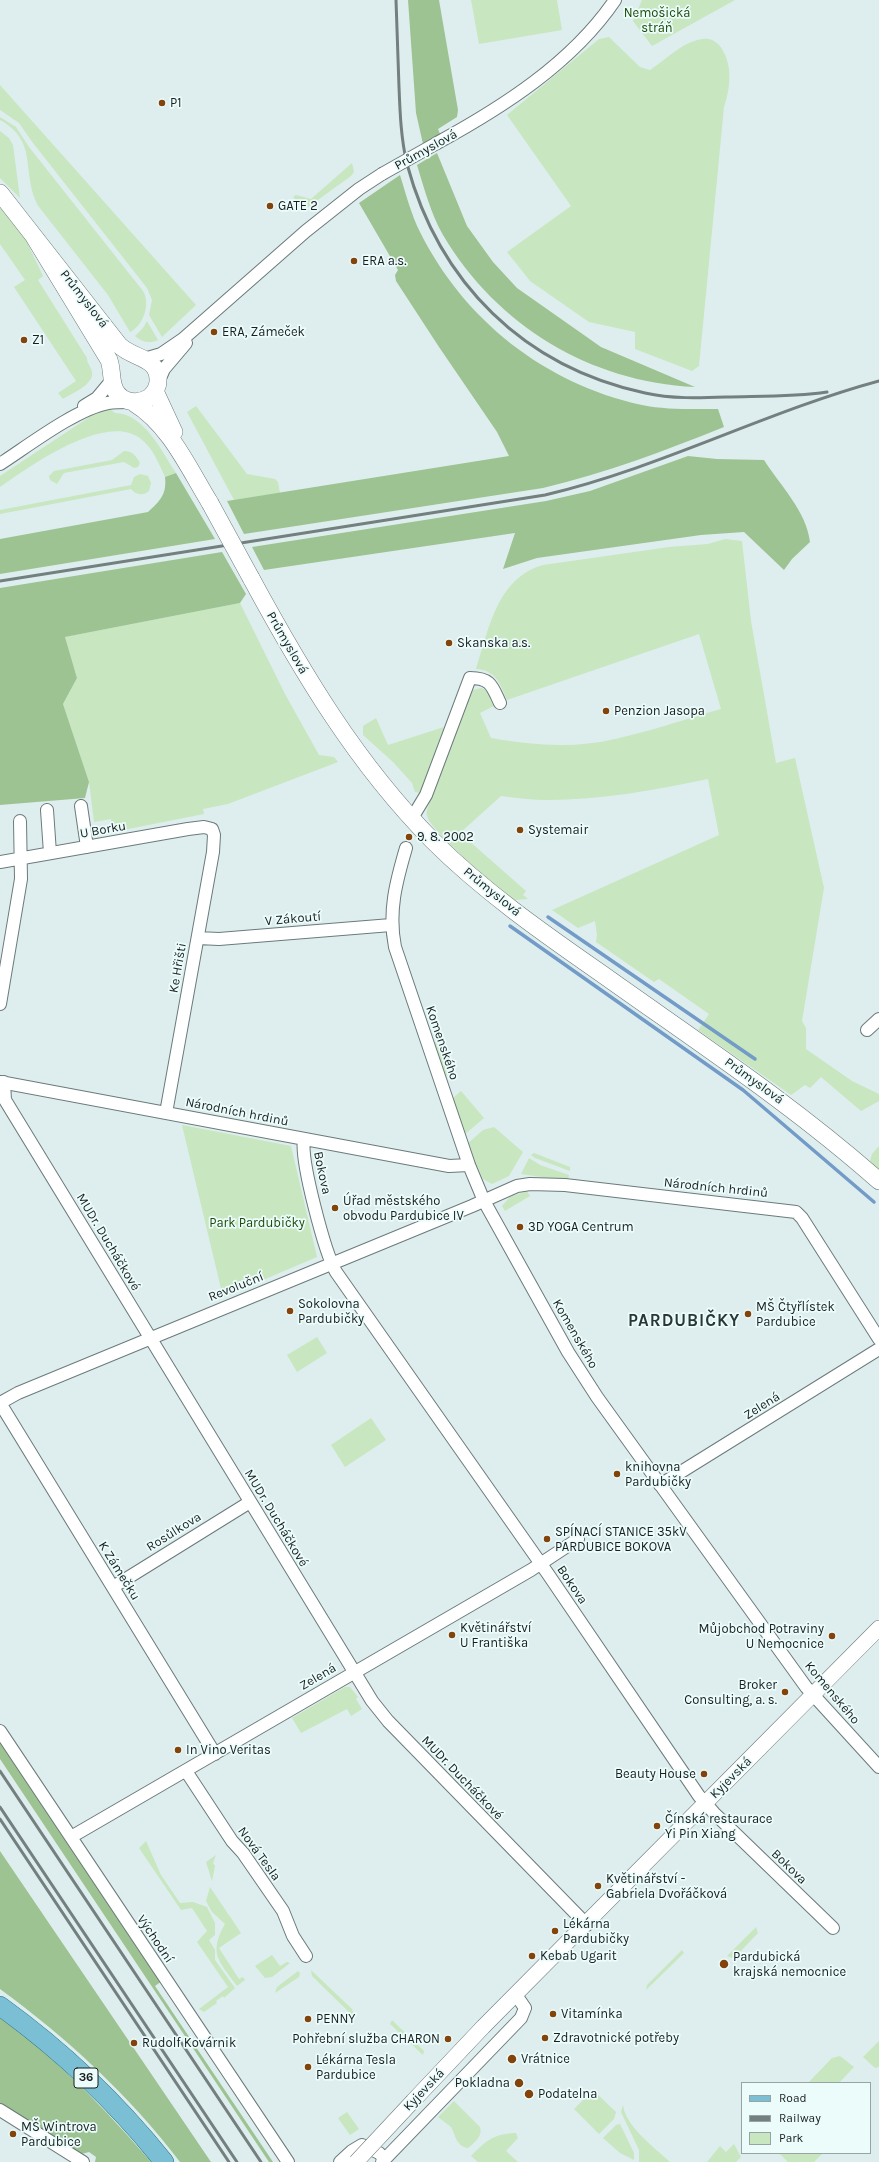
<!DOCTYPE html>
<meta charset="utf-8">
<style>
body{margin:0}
#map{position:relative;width:879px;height:2162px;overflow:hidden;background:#deeeee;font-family:Karla,sans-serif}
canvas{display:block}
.legend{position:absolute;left:741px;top:2082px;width:130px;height:72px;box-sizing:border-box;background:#ebfcfb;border:1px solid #97a4a3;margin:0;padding:5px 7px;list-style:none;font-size:12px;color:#191f1f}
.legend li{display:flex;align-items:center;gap:8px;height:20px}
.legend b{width:20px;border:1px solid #97a4a3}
</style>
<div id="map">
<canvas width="879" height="2162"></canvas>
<ul class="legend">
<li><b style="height:5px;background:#7abfd4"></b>Road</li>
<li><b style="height:5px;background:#747f7f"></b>Railway</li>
<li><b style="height:11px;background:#c8e6bf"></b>Park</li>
</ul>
</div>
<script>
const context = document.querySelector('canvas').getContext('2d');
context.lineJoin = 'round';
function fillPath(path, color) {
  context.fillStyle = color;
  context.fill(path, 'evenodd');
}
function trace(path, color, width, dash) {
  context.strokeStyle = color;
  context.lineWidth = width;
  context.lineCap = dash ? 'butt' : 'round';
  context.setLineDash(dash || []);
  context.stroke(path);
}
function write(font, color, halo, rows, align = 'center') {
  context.font = font + ' Karla,sans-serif';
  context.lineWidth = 3.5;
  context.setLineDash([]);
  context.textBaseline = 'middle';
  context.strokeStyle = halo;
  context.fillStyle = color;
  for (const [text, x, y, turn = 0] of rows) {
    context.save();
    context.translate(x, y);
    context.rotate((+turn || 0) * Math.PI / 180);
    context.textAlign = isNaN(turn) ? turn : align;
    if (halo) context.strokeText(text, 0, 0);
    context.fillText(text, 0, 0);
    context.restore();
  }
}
const green = new Path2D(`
 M 471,0 L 557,0 L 562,30 L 479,44 Z
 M 642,0 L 735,0 L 652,46 L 633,21 Z
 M 609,37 L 640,67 L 650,70 C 667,59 683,41 703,39 C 710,38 715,41 719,45 C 733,62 731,87 724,107 L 699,366 L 692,371 L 635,349 L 635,332 L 589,322 L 530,281 L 507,252 L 571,206 L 507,115 L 599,39 Z
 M 0,85 L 196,305 L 162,337 L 149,315 L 152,300 L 147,288 L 33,143 L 19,123 L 0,110 Z
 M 0,117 L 16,127 L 29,147 L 143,291 C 151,304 143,326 130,332 L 108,295 L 39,207 C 20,174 40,142 0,120 Z
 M 0,131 L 9,138 L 13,145 L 20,198 L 0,178 Z
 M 352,163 L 354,172 L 351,176 L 308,207 L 300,204 L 293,197 L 296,195 L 311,199 Z
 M 0,207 L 25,238 L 43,276 L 38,280 L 87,358 C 87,364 91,366 92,372 C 94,385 72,393 63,399 L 58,393 L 76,381 L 14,287 L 25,280 L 0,244 Z
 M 147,321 L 158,340 C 150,344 141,342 135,336 L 143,328 Z
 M 196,406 L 247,474 L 275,479 L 278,482 L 280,493 L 234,500 L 187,412 Z
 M 110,409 L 115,413 C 144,413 162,452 176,473 L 165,477 C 159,464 153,448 141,439 C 106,411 29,467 0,487 L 0,476 L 94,414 Z
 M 124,451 C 133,451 136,456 140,463 L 138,467 L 134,468 L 124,462 L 64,473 L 57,484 L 50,480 L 49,476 L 54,471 L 112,460 Z
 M 140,474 L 148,476 L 151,483 L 149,491 C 143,496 136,495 131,489 L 0,514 L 0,510 L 131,485 L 134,477 Z
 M 725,539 L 742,541 L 751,621 L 776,763 L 795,758 L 824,888 L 802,1021 L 806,1028 L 806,1049 L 852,1081 L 879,1094 L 879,1101 L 861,1111 L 821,1077 L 810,1088 L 805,1085 L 791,1095 L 698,1030 L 709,1014 L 659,979 L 654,982 L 596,942 L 597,935 L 595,921 L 578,928 L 552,910 L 719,835 L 708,779 C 655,790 601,800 547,800 C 532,800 516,798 501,796 L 460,833 L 526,891 L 523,895 L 528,899 L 515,900 C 498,888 432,833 427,816 C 426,813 427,810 428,807 L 468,695 L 473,690 L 481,688 L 489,691 L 496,705 L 480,713 L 491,738 C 531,745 574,749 615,739 C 651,731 686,719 721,709 L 699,634 L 507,700 C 500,684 496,670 476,669 C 489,629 497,578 543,565 L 669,547 L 708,544 Z
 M 240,603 L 285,694 L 319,755 L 334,757 L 338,762 L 228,804 L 203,809 L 204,814 L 113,832 L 111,819 L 94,822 L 89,782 L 63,704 L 77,678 L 65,637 Z
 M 376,718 L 388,745 L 444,727 L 420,793 L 415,792 L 412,783 L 393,762 L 363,735 L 363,726 Z
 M 436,1042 L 450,1074 L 445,1076 L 433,1043 Z
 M 461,1091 L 484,1118 L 464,1135 L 452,1099 Z
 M 182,1125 L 291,1146 L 317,1257 L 223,1297 Z
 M 494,1127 L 523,1152 L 509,1176 L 492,1184 L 483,1179 L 467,1144 L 483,1130 Z
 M 879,1146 L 879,1170 L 870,1161 L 872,1154 Z
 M 534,1153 L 570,1167 L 570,1171 L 535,1158 L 531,1155 Z
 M 529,1158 L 540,1165 L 569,1175 L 568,1181 L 521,1174 Z
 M 527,1191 L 530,1196 L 505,1211 L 502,1206 L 510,1197 Z
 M 317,1337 L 327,1353 L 297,1372 L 287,1355 Z
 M 371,1418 L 386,1440 L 345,1467 L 331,1445 Z
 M 345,1687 L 350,1687 L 358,1697 L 356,1699 L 362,1709 L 351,1716 L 347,1709 L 301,1733 L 292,1718 Z
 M 146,1841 L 161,1875 L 180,1903 L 193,1902 L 207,1907 L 215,1923 L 215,1935 L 209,1940 L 215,1950 L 215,1960 L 235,1988 L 224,1998 L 223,1996 L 216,2001 L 217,2003 L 204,2012 L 199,2009 L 228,1987 L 197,1942 L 207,1931 L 192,1908 L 181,1910 L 139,1848 Z
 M 216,1855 L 213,1863 L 215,1866 L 212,1881 L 206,1862 Z
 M 210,1887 L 241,1933 L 219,1948 L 239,1979 L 243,1977 L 245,1980 L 237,1986 C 219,1961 208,1954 225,1924 L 212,1912 L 206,1901 Z
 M 756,1927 L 758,1933 L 736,1956 L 732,1958 L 727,1956 Z
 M 682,1950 L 684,1953 L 646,1990 L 647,1985 Z
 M 272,1955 L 280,1966 L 287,1962 L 290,1963 L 272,1977 L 265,1978 L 255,1966 Z
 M 311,1970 L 352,2009 L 355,2018 L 312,1976 Z
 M 298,1971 L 300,1973 L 299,1977 L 275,1993 L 277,1987 Z
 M 392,2020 L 424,2051 L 423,2055 L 390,2024 Z
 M 879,2041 L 879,2067 L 875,2068 L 863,2057 Z
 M 840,2056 L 854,2067 L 839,2083 L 808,2083 L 832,2058 Z
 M 593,2090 L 616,2112 L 614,2119 L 599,2134 L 574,2109 Z
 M 454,2101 L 480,2127 C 483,2136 475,2142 468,2148 C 456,2146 456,2136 451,2127 L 438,2117 Z
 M 623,2105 C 625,2126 655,2148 670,2162 L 639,2162 L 639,2150 L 621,2112 Z
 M 347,2112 L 359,2129 L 350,2135 L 338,2118 Z
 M 620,2124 L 634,2153 L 634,2160 L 620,2153 L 603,2138 L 616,2125 Z
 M 513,2133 L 516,2133 L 518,2138 L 506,2151 L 518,2162 L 478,2162 L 471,2156 C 486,2141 492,2135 513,2133 Z
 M 734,2144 L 741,2157 L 736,2162 L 707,2162 L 720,2146 L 726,2152 Z
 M 779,2153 L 823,2153 L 814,2162 L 788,2162 Z`);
const forest = new Path2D(`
 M 408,0 L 439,0 L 458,110 L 457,117 L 438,129 L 440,134 L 423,144 L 416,113 Z
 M 437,153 L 467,226 L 493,262 L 517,288 L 601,347 L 695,387 C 590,382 497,326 443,235 C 431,214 424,188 417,165 Z
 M 400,175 C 406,194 411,214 420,232 C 464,320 545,384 642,405 C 666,410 693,409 718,409 L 724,427 C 664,451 606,473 543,488 L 244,534 L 227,501 L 509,456 L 497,432 L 439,347 L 396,281 L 395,275 L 398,270 L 359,203 Z
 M 688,456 L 717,459 L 764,460 C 780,485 807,512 810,542 L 792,559 L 784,570 L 744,532 L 701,535 L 537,558 L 503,569 L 515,533 L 264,570 L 252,547 L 546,501 L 590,491 Z
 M 176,473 L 215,539 L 0,574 L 0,539 L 148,512 C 160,501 167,494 165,477 Z
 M 222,552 L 246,594 L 240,603 L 65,637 L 77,678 L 63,704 L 89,782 L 85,798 L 0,805 L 0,588 Z
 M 0,1741 L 162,1981 L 155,1986 L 273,2162 L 269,2162 L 0,1759 Z
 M 0,1851 L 211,2162 L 180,2162 C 129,2095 67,2038 0,1989 Z
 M 0,2018 C 57,2058 106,2110 151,2162 L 95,2162 L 96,2157 L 89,2152 L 78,2155 L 0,2106 Z`);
const stream = new Path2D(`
 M 548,917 L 755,1059
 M 510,926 L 743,1090 L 874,1202`);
const minor = new Path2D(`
 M 437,143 C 503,107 572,63 615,0
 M 144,359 L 161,354 L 183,339 L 306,231 L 359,189 L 382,174
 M 158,383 L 164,369 L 186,343
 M 84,406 L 97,398 L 112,380
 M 0,464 C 28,446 76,409 108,403 C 115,402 123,402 130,402
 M 81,806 L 87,847
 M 47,810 L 50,853
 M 412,818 L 426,795 L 470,678 C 491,678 492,686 500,703
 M 406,848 C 396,882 388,912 395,947 L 469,1165 L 484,1201 L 568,1352 L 597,1397 L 806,1687 L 879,1767
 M 0,862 L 188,829 L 204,827 L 212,829 L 214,835 L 213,852 L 166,1113
 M 198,938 L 219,939 L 391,925
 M 0,1004 L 21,879 L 20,821
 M 867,1030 L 879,1019
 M 0,1082 L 449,1166 L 469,1165
 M 4,1082 L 5,1100 L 372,1701 L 388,1721 L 587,1925
 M 304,1139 C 300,1160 325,1253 336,1272 L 548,1574 L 699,1796 L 714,1813 L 833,1928
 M 660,1485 L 879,1349
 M 113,1587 L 250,1502
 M 0,1731 L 288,2162
 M 215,1754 L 0,1403 L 18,1393 L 472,1206 L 517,1186 L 530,1184 L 565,1185 L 796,1212 L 802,1218 L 879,1339
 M 186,1771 L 232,1841 L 243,1853 L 283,1911 L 293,1936 L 306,1956
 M 71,1837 L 531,1570 L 578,1539
 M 0,2110 L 83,2162
 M 340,2162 L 352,2151 L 362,2145 L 379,2153 L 385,2159
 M 382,2162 L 521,2018 L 525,2008 L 516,1995`);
const tertiary = new Path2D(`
 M 413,2101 L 483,2027 L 879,1628`);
const secondary = new Path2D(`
 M 0,193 L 119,345 C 133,359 159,357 158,381 C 158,388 154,393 150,397 C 136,406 117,402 113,384 C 111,376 112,369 109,360 L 33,235
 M 155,391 L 174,432
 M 134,403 C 170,425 189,469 210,503
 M 251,578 C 302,672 356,763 432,840 C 483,891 543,933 602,974 C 696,1041 792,1104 879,1181`);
const primary = new Path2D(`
 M 0,2006 C 61,2050 117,2103 164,2162`);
const rail = new Path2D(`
 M 396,0 C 397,29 398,58 399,87 C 400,113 401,139 407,164 C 439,283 524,367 645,393 C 672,399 699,398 726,397 C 759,396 793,397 827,392
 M 0,581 L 545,495 C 660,468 765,412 879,381
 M 0,1771 L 261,2162
 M 0,1807 L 237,2162
 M 0,1819 L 229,2162`);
const minorBridge = new Path2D(`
 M 382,174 L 437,143`);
const tertiaryBridge = new Path2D(`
 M 356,2162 L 413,2101`);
const secondaryBridge = new Path2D(`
 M 210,503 L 251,578`);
const markers = [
 [162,103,4,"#83430a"],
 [270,206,4,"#83430a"],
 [354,261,4,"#83430a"],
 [214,332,4,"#83430a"],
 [24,340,4,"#83430a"],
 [449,643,4,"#83430a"],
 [606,711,4,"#83430a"],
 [520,830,4,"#83430a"],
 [409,837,4,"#83430a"],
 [335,1208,4,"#83430a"],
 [520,1227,4,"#83430a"],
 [290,1311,4,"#83430a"],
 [748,1314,4,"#83430a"],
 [617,1474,4,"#83430a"],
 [547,1539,4,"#83430a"],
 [452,1635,4,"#83430a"],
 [832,1636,4,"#83430a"],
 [785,1692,4,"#83430a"],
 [178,1750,4,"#83430a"],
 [704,1774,4,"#83430a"],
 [657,1826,4,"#83430a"],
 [598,1886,4,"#83430a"],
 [555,1931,4,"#83430a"],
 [532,1956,4,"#83430a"],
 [724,1964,5,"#83430a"],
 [553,2014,4,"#83430a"],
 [308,2019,4,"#83430a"],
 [545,2038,4,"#83430a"],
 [448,2039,4,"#83430a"],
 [134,2043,4,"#83430a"],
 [512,2059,5,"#83430a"],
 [308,2067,4,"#83430a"],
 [519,2083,5,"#83430a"],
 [529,2094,5,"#83430a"],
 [13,2134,4,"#83430a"]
];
const shields = [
 [86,2078,24]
];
const shieldNames = [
 ["36",86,2078]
];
const parkNames = [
 ["Nemošická",657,13],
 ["stráň",657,28],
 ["Park Pardubičky",257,1223]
];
const poiNames = [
 ["P1",170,103],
 ["GATE 2",278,206],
 ["ERA a.s.",362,261],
 ["ERA, Zámeček",222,332],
 ["Z1",32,340],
 ["Skanska a.s.",457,643],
 ["Penzion Jasopa",614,711],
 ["Systemair",528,830],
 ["9. 8. 2002",417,837],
 ["Úřad městského",343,1201],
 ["obvodu Pardubice IV",343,1216],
 ["3D YOGA Centrum",528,1227],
 ["Sokolovna",298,1304],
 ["Pardubičky",298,1319],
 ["MŠ Čtyřlístek",756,1307],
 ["Pardubice",756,1322],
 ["knihovna",625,1467],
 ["Pardubičky",625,1482],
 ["SPÍNACÍ STANICE 35kV",555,1532],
 ["PARDUBICE BOKOVA",555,1547],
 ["Květinářství",460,1628],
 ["U Františka",460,1643],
 ["Můjobchod Potraviny",824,1629,"right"],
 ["U Nemocnice",824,1644,"right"],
 ["Broker",777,1685,"right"],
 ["Consulting, a. s.",777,1700,"right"],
 ["In Vino Veritas",186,1750],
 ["Beauty House",696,1774,"right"],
 ["Čínská restaurace",665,1819],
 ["Yi Pin Xiang",665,1834],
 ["Květinářství -",606,1879],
 ["Gabriela Dvořáčková",606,1894],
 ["Lékárna",563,1924],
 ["Pardubičky",563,1939],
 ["Kebab Ugarit",540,1956],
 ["Pardubická",733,1957],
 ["krajská nemocnice",733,1972],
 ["Vitamínka",561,2014],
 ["PENNY",316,2019],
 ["Zdravotnické potřeby",553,2038],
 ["Pohřební služba CHARON",440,2039,"right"],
 ["Rudolf Kovárnik",142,2043],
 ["Vrátnice",521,2059],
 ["Lékárna Tesla",316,2060],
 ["Pardubice",316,2075],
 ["Pokladna",510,2083,"right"],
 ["Podatelna",538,2094],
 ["MŠ Wintrova",21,2127],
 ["Pardubice",21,2142]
];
const streetNames = [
 ["Průmyslová",426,150,-29],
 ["Průmyslová",84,299,52],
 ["Průmyslová",287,643,60],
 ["U Borku",103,830,-10],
 ["Průmyslová",492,892,39],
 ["V Zákoutí",293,919,-5],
 ["Ke Hřišti",178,968,-80],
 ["Komenského",442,1043,71],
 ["Průmyslová",754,1081,36],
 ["Národních hrdinů",237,1112,11],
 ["Bokova",322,1173,78],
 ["Národních hrdinů",716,1188,6],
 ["MUDr. Ducháčkové",108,1242,59],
 ["Revoluční",236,1287,-22],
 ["Komenského",575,1334,60],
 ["Zelená",762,1406,-32],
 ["MUDr. Ducháčkové",276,1518,59],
 ["Rosůlkova",174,1532,-32],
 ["K Zámečku",119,1571,58],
 ["Bokova",572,1585,56],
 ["Zelená",318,1677,-30],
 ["Komenského",832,1693,50],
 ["MUDr. Ducháčkové",462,1778,46],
 ["Kyjevská",731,1778,-45],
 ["Nová Tesla",259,1854,54],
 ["Bokova",789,1867,44],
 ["Východní",155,1939,56],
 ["Kyjevská",424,2090,-46]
];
const districtNames = [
 ["PARDUBIČKY",684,1321]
];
fillPath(green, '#c8e6bf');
fillPath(forest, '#9dc392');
trace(stream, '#739bc7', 3.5);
trace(minor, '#6b7a7a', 14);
trace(tertiary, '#6b7a7a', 16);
trace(secondary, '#6b7a7a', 18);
trace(primary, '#1f6c82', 20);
trace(minor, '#fff', 12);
trace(tertiary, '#fff', 15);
trace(secondary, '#fff', 17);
trace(primary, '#7abfd4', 19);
trace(rail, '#747f7f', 3);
trace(minorBridge, '#6b7a7a', 14, []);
trace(tertiaryBridge, '#6b7a7a', 16, []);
trace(secondaryBridge, '#6b7a7a', 18, []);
trace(minorBridge, '#fff', 12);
trace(tertiaryBridge, '#fff', 15);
trace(secondaryBridge, '#fff', 17);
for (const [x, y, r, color] of markers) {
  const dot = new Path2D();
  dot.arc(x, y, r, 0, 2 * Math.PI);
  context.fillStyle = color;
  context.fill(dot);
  trace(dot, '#ebfcfb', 1.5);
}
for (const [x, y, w] of shields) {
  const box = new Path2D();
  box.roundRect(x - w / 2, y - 10, w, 20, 3);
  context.fillStyle = '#ebfcfb';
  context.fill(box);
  trace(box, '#191f1f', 1);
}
write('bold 12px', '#191f1f', null, shieldNames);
write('13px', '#1c4c08', '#ebfcfb', parkNames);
write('13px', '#191f1f', '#ebfcfb', poiNames, 'left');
write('13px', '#191f1f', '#ebfcfb', streetNames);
context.letterSpacing = '1px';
write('bold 17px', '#2a3737', '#ebfcfb', districtNames);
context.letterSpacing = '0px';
</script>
